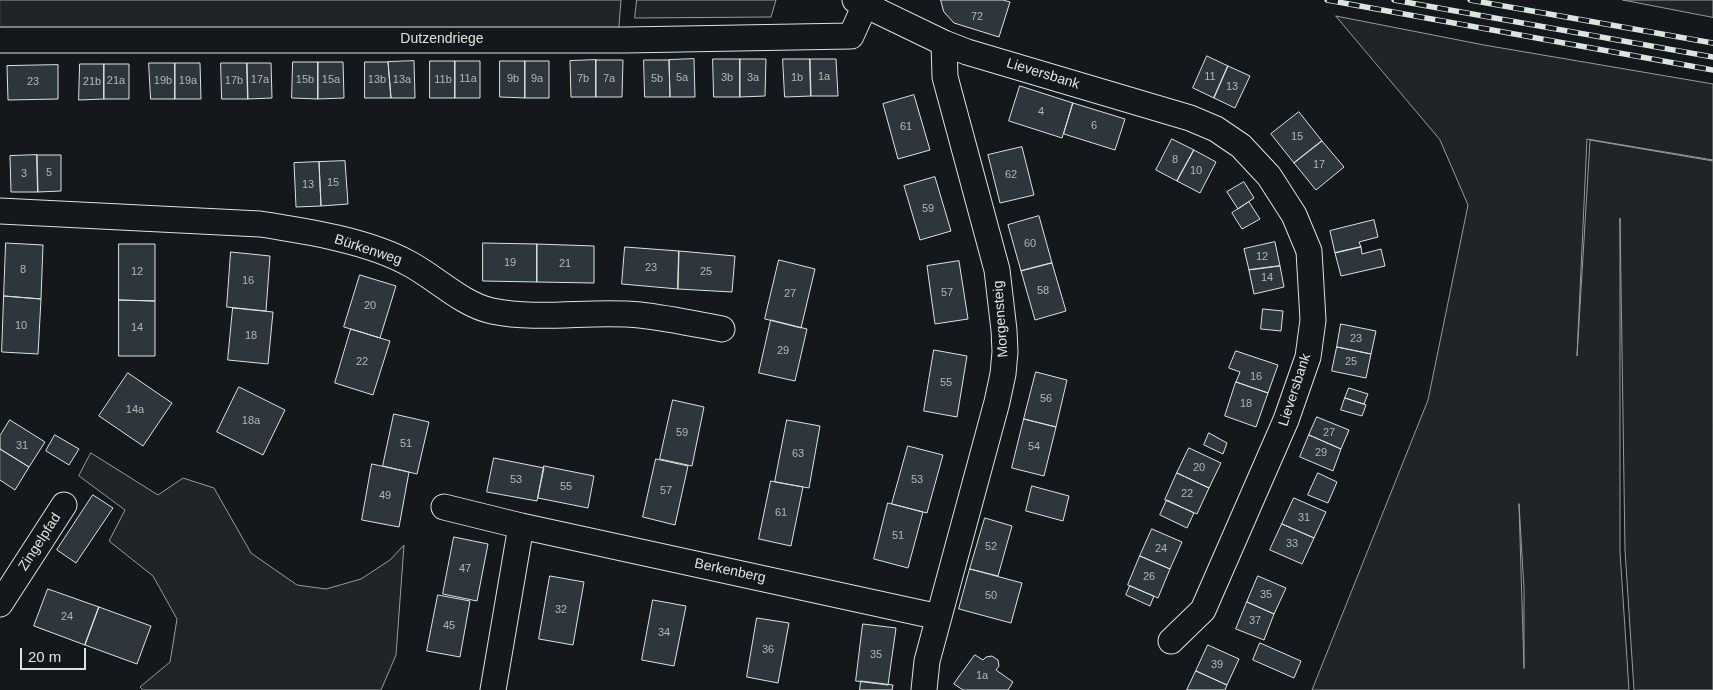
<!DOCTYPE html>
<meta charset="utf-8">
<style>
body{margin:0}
#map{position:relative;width:1713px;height:690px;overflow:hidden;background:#14181c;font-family:Helvetica,sans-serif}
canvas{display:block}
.scale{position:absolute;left:20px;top:648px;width:66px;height:22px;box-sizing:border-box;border:2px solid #d8e6dc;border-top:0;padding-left:6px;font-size:15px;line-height:18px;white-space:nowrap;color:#d8e6dc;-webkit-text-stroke:4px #14181c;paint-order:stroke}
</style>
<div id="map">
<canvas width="1713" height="690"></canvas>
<div class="scale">20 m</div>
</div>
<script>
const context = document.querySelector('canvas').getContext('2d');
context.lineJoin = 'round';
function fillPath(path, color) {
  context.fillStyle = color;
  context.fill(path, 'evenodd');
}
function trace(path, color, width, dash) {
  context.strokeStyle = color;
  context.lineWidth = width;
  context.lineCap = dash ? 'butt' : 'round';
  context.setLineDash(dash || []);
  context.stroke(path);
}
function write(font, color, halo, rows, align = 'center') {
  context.font = font + ' Helvetica,sans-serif';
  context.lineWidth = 4;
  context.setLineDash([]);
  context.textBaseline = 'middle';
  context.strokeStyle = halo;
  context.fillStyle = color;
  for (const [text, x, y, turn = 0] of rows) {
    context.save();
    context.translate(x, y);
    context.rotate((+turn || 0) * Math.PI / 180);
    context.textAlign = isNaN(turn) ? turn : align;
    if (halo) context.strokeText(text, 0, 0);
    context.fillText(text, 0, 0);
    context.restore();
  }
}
const green = new Path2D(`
 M 0,0 L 621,0 L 618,38 L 0,36 Z
 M 637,0 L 776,0 L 771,17 L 635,18 Z
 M 1623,0 L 1713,0 L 1713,17 Z
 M 1336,16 L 1484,45 L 1713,84 L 1713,160 L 1587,139 L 1577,356 L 1590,140 L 1713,161 L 1713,690 L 1634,690 L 1625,550 L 1620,218 L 1620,552 L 1629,690 L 1312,690 L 1428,400 L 1468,205 L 1440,140 ZM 1519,504 L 1524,589 L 1524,668 Z
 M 91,453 L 158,495 L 183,478 L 214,488 L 251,553 L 297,585 L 326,589 L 361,579 L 390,560 L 404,545 L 396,655 L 381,690 L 143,690 L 140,687 L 170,662 L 177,619 L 153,576 L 109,541 L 125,510 L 79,476 Z`);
const building = new Path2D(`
 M 941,0 L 1003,0 L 1010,2 L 999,37 L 954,23 L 944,12 Z
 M 1207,56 L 1228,66 L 1214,98 L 1193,88 Z
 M 694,59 L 695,97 L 670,97 L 669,60 Z
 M 713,59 L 740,59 L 740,97 L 714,97 Z
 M 740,59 L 766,59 L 765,96 L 740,97 Z
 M 783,59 L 810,59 L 811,96 L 785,97 Z
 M 810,59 L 836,59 L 838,96 L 811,96 Z
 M 596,60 L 596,97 L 571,97 L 570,61 Z
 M 596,60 L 623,60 L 622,97 L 596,97 Z
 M 644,60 L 669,60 L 670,97 L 645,97 Z
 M 414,61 L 415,98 L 391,98 L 388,62 Z
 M 430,61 L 455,61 L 455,98 L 430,98 Z
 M 455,61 L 480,61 L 480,98 L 455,98 Z
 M 500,61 L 525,61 L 525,98 L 500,97 Z
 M 525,61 L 549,61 L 549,98 L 525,98 Z
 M 293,62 L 318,62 L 318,99 L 292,98 Z
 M 318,62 L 343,62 L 344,98 L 318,99 Z
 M 365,62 L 388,62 L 391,98 L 365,98 Z
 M 149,63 L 175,63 L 175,99 L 151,99 Z
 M 175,63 L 200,63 L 201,99 L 175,99 Z
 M 221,63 L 247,63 L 248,99 L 222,99 Z
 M 247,63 L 271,63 L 272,98 L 248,99 Z
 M 80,64 L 104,64 L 104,99 L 79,100 Z
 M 104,64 L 129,64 L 129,99 L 104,99 Z
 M 58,65 L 58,99 L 8,100 L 7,66 Z
 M 1228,66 L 1250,76 L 1235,108 L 1214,98 Z
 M 1020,86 L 1073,103 L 1062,138 L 1009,121 Z
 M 914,95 L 930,150 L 898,159 L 883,104 Z
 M 1073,103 L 1125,119 L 1115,150 L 1064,134 Z
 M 1299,112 L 1322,141 L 1294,163 L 1271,134 Z
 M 1172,139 L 1194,150 L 1177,181 L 1156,170 Z
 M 1322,141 L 1344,167 L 1316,190 L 1294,163 Z
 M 1022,147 L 1034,195 L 1000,203 L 988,155 Z
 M 1194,150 L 1216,162 L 1200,193 L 1177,181 Z
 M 37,155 L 38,192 L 11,192 L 10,156 Z
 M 37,155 L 61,155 L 61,191 L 38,192 Z
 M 345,161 L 348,204 L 321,206 L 319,162 Z
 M 319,162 L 321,206 L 296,207 L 294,163 Z
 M 935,177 L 951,231 L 920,240 L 904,186 Z
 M 1244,182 L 1254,198 L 1238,209 L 1227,192 Z
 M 1249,202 L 1260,219 L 1242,229 L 1232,213 Z
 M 1039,216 L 1052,263 L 1021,271 L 1008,225 Z
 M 1374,220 L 1378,237 L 1359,242 L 1361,247 L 1335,253 L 1330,231 Z
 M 1275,242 L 1280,266 L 1249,270 L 1244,249 Z
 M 6,243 L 43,245 L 41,299 L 4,296 Z
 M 483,243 L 537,244 L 537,282 L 483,281 Z
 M 119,244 L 155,244 L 155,301 L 119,300 Z
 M 537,244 L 594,246 L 594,283 L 537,282 Z
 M 625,247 L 679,251 L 678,289 L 622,284 Z
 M 1361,247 L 1362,254 L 1381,249 L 1385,266 L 1341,276 L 1335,253 Z
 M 679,251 L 735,256 L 732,292 L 678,289 Z
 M 231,252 L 270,256 L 266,311 L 227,307 Z
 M 779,260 L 815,269 L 801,328 L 765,319 Z
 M 959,261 L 968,319 L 935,324 L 927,266 Z
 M 1052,263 L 1066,311 L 1035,320 L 1021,271 Z
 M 1280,266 L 1284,287 L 1254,294 L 1249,270 Z
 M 360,275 L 396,286 L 380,338 L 344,327 Z
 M 4,296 L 41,299 L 38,354 L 2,352 Z
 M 119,300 L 155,301 L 155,356 L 119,356 Z
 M 233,308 L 273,312 L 268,364 L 228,360 Z
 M 1263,309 L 1283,311 L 1281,331 L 1261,329 Z
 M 771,320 L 807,329 L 795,381 L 759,373 Z
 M 1341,324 L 1376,331 L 1371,354 L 1337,347 Z
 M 351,329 L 390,341 L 373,395 L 335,383 Z
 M 1337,347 L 1371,354 L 1366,378 L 1332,371 Z
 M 934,350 L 967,356 L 957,417 L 924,411 Z
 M 1236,351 L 1278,365 L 1268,393 L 1236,382 L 1240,372 L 1229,368 Z
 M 1036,372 L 1067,380 L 1056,427 L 1024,419 Z
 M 128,373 L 172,403 L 143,446 L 99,416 Z
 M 1236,382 L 1268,393 L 1256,427 L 1225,416 Z
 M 239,387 L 285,410 L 263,455 L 217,432 Z
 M 1349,388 L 1368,394 L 1364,404 L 1345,398 Z
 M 1345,398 L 1366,405 L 1362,416 L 1341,410 Z
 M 673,400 L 704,407 L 692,466 L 660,459 Z
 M 394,414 L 429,422 L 417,474 L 383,466 Z
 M 1317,417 L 1349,430 L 1341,449 L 1309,435 Z
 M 1024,419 L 1056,427 L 1044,476 L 1012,468 Z
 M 10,420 L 45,442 L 29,467 L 0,449 L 0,436 Z
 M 787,420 L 820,426 L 809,488 L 775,482 Z
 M 1209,433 L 1227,443 L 1223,454 L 1204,445 Z
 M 55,435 L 79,449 L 69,465 L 46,451 Z
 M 1309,435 L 1341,449 L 1333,471 L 1300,457 Z
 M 908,446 L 943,455 L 927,513 L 892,504 Z
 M 1189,448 L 1221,463 L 1209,488 L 1177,473 Z
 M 0,449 L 29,467 L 15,490 L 0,480 Z
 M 494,458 L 544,468 L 537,501 L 487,492 Z
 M 656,459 L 688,466 L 675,525 L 643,517 Z
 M 372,464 L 409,472 L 399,527 L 362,520 Z
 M 544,466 L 594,476 L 588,508 L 538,498 Z
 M 1177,473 L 1209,488 L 1197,514 L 1165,500 Z
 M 1318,473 L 1337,482 L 1328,503 L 1308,495 Z
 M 771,481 L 803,487 L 791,546 L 759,539 Z
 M 1032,486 L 1069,496 L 1063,521 L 1026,511 Z
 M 93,495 L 113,508 L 76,563 L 57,550 Z
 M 1294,498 L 1326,512 L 1314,538 L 1282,524 Z
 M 1167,500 L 1194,513 L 1187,528 L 1160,515 Z
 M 888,503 L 923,512 L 908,568 L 874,559 Z
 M 985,518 L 1012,526 L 998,576 L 970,569 Z
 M 1282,524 L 1314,538 L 1302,564 L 1270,550 Z
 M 1152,529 L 1182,542 L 1170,569 L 1140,556 Z
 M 454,537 L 488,544 L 477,601 L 443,594 Z
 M 1140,556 L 1170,569 L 1158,598 L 1128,585 Z
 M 970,569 L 1022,583 L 1011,623 L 959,609 Z
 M 550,576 L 584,582 L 573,645 L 539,639 Z
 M 1258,576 L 1286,588 L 1274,614 L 1247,602 Z
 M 1130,586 L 1154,596 L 1150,606 L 1126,595 Z
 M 48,589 L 99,607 L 85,645 L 34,626 Z
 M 438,595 L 470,601 L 460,657 L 427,651 Z
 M 653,600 L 686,606 L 674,666 L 642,660 Z
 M 1247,602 L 1274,614 L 1264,640 L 1236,629 Z
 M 99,607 L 151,626 L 137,664 L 85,645 Z
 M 757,618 L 789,623 L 778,683 L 747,677 Z
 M 863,624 L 896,628 L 888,685 L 856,681 Z
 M 1260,643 L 1301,661 L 1294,678 L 1253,660 Z
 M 1208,645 L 1239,659 L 1227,685 L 1196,671 Z
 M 975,655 L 983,660 L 986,657 L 992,656 L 998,660 L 999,666 L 996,670 L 1013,682 L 1008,690 L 963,690 L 954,684 Z
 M 1196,671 L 1227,685 L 1225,690 L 1187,690 Z
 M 861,681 L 893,685 L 892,690 L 860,690 Z`);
const minor = new Path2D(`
 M 855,0 L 944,43 L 967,52 L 1190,118 L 1216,129 L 1241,146 L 1269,176 L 1294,215 L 1309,251 L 1313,320 L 1308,357 L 1286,420 L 1203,610 L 1171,641
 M 0,40 L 626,40 L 851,36 L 865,5
 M 0,211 L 260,224 C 306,231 369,241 410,264 C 436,278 463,305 492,311 C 540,321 591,310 640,315 C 667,318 695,324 722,329
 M 444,507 L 521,526 L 939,617
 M 0,604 L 64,505
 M 493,690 L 521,526
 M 924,690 L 927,661 L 997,402 L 1003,374 L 1005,352 L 1004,330 L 997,270 L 945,77 L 944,43`);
const rail = new Path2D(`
 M 1327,0 L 1713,70
 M 1394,0 L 1713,57
 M 1470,0 L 1713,43`);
const numberNames = [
 ["72",977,17],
 ["1a",824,77],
 ["11",1210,77],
 ["5a",682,78],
 ["3b",727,78],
 ["3a",753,78],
 ["1b",797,78],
 ["11a",468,79],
 ["9b",513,79],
 ["9a",537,79],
 ["7b",583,79],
 ["7a",609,79],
 ["5b",657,79],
 ["17a",260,80],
 ["15b",305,80],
 ["15a",331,80],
 ["13b",377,80],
 ["13a",402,80],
 ["11b",443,80],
 ["21a",116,81],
 ["19b",163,81],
 ["19a",188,81],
 ["17b",234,81],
 ["23",33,82],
 ["21b",92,82],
 ["13",1232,87],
 ["4",1041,112],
 ["6",1094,126],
 ["61",906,127],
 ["15",1297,137],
 ["8",1175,160],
 ["17",1319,165],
 ["10",1196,171],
 ["5",49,173],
 ["3",24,174],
 ["62",1011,175],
 ["15",333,183],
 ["13",308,185],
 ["59",928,209],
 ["60",1030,244],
 ["12",1262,257],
 ["19",510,263],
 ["21",565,264],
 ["23",651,268],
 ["8",23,270],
 ["12",137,272],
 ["25",706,272],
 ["14",1267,278],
 ["16",248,281],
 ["58",1043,291],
 ["57",947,293],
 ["27",790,294],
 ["20",370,306],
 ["10",21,326],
 ["14",137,328],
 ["18",251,336],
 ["23",1356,339],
 ["29",783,351],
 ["22",362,362],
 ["25",1351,362],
 ["16",1256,377],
 ["55",946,383],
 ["56",1046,399],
 ["18",1246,404],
 ["14a",135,410],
 ["18a",251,421],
 ["59",682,433],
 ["27",1329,433],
 ["51",406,444],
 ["31",22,446],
 ["54",1034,447],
 ["29",1321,453],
 ["63",798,454],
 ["20",1199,468],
 ["53",516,480],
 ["53",917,480],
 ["55",566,487],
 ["57",666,491],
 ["22",1187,494],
 ["49",385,496],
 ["61",781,513],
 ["31",1304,518],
 ["51",898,536],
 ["33",1292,544],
 ["52",991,547],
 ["24",1161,549],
 ["47",465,569],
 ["26",1149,577],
 ["35",1266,595],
 ["50",991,596],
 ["32",561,610],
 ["24",67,617],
 ["37",1255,621],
 ["45",449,626],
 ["34",664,633],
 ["36",768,650],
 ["35",876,655],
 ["39",1217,665],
 ["1a",982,676]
];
const streetNames = [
 ["Dutzendriege",442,39],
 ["Lieversbank",1043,74,17],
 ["Bürkenweg",368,250,18],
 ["Morgensteig",1001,319,-94],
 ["Lieversbank",1295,390,-72],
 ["Zingelpfad",40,542,-57],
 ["Berkenberg",730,571,12]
];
fillPath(green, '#202428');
trace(green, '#939e99', 1);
fillPath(building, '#2c363c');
trace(building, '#d8e6dc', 1);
trace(minor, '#d8e6dc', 27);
trace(minor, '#14181c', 25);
trace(rail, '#d8e6dc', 5.5);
trace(rail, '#14181c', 4, [11]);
write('11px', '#adbab4', null, numberNames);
write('14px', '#d8e6dc', '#14181c', streetNames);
</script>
